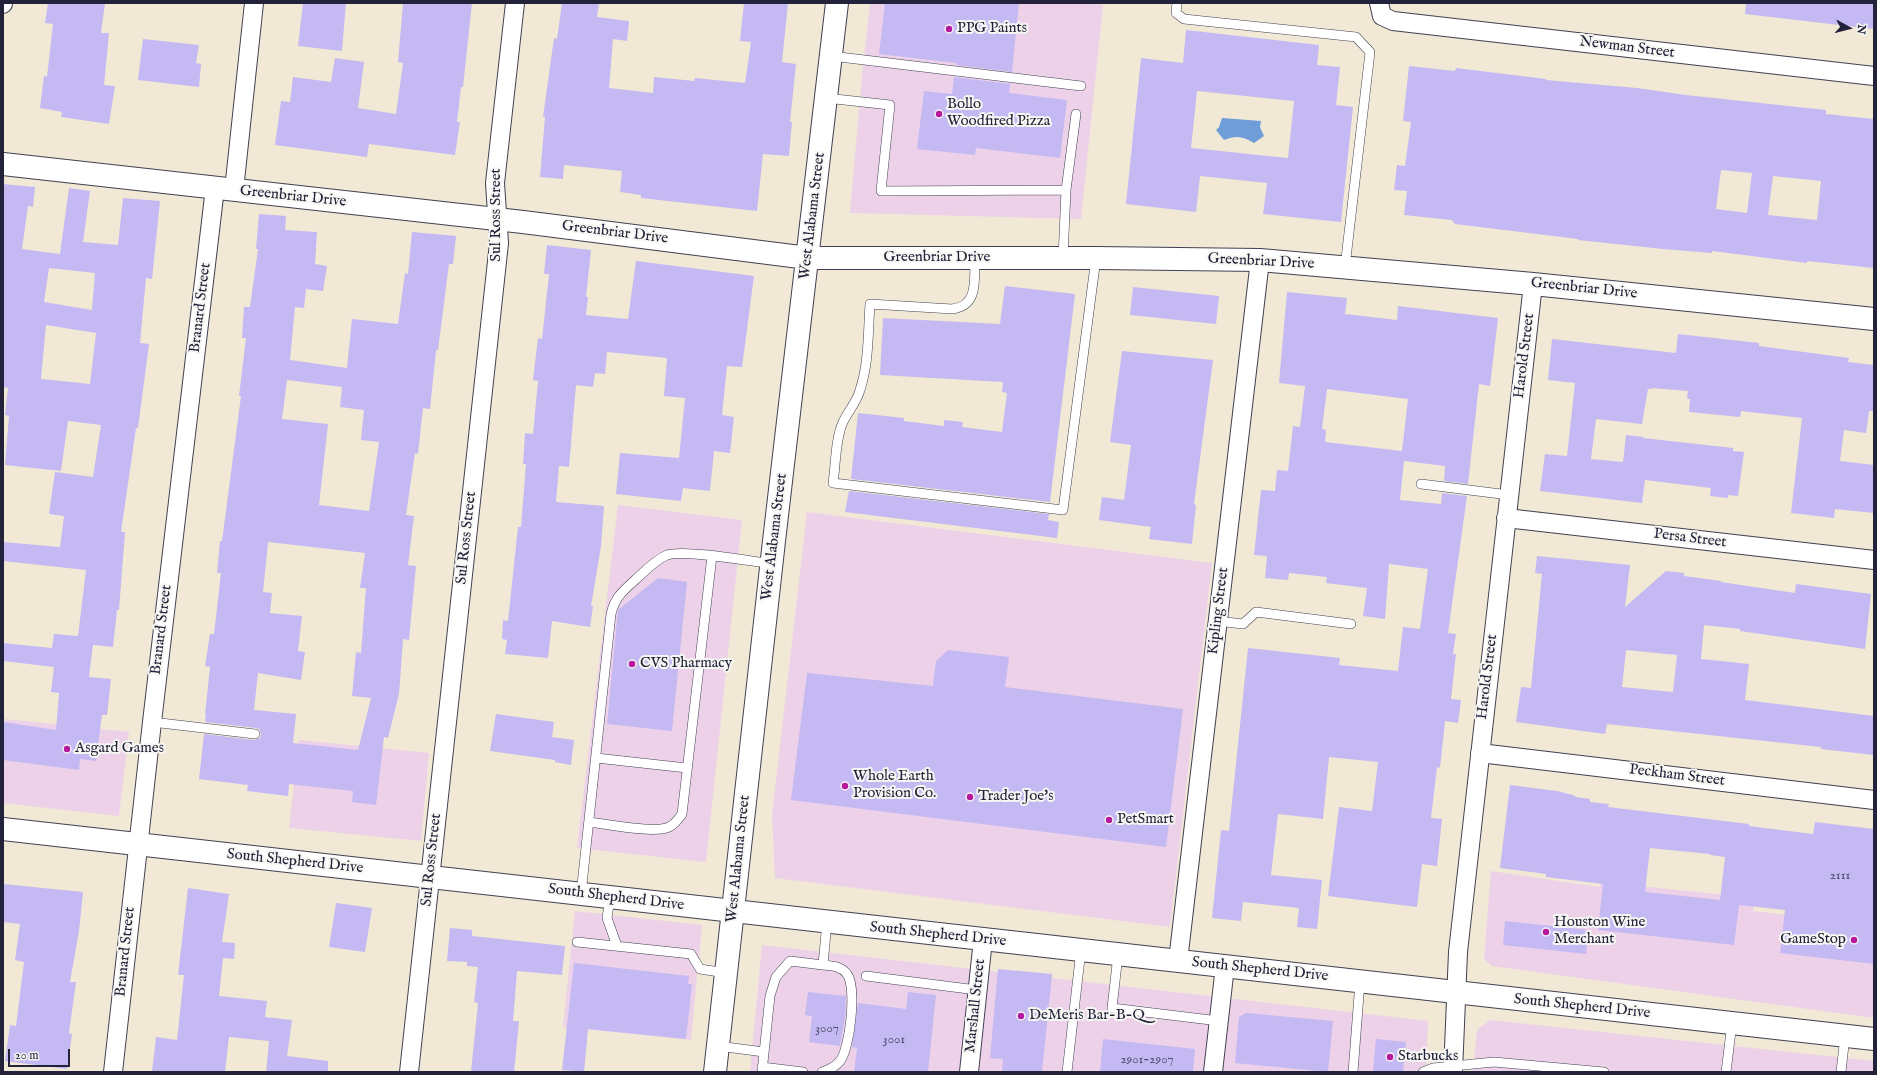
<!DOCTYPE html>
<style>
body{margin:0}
#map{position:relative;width:1877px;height:1075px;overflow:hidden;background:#f1e9d5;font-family:"IM FELL English",serif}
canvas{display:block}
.frame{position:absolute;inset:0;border:4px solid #22223b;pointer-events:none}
.north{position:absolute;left:1829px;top:8px;width:40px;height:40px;-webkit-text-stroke:3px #f6f6f2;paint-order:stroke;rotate:97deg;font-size:11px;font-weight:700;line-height:16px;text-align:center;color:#22223b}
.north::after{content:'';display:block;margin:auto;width:14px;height:18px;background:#22223b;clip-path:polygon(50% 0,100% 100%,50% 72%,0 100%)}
.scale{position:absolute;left:8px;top:1049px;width:62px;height:18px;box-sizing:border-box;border:2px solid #22223b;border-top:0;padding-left:5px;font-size:12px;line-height:14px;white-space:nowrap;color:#22223b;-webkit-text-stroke:3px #f6f6f2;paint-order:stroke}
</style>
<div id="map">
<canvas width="1877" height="1075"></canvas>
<div class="frame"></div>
<div class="north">N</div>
<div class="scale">20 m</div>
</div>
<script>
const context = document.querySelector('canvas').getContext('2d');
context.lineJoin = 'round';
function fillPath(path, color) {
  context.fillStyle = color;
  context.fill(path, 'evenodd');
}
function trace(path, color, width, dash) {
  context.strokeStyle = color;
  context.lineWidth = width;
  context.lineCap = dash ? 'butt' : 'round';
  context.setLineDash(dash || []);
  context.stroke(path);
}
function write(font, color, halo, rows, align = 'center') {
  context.font = font + ' "IM FELL English",serif';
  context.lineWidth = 4;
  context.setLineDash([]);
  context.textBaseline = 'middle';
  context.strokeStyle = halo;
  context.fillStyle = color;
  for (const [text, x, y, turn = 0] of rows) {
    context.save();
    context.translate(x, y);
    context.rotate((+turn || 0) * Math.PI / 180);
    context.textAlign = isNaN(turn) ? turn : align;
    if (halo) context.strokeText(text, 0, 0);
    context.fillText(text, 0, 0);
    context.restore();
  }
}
const built = new Path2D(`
 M 870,3 L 1085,3 L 1103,5 L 1081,219 L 850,213 L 862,75 Z
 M 618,505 L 742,520 L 706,862 L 577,848 Z
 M 807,512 L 1212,563 L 1170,927 L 775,878 L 772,815 Z
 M 5,719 L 129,732 L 119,816 L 3,803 L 3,740 Z
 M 299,740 L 429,753 L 421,841 L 289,828 Z
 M 1491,871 L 1599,887 L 1602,882 L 1754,898 L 1753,911 L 1790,915 L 1874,911 L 1874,1018 L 1492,966 L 1484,959 Z
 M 575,911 L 702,925 L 691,1040 L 563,1027 Z
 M 762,945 L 1428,1021 L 1426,1072 L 750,1072 Z
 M 1490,1020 L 1874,1061 L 1874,1072 L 1473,1072 L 1477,1030 Z`);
const water = new Path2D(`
 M 1222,118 L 1261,121 L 1260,127 L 1264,136 L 1254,143 C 1243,136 1236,135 1224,140 L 1216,130 L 1219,127 Z`);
const building = new Path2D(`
 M 48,3 L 105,3 L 101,33 L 109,33 L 104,85 L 115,86 L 109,124 L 61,117 L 62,112 L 40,108 L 44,76 L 47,77 L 53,24 L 45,23 Z
 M 303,3 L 346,3 L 342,51 L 298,46 Z
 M 403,3 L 472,3 L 463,87 L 461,87 L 457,122 L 460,122 L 455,155 L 369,144 L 367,157 L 275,145 L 281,101 L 290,102 L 293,77 L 331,82 L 335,58 L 364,62 L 358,108 L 396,114 L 403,63 L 398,62 Z
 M 562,3 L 599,3 L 597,17 L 629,21 L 627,41 L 613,39 L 609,88 L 653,93 L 654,77 L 694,81 L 695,78 L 745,83 L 751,42 L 740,41 L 744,3 L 788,3 L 782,62 L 796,64 L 790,122 L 792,122 L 789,156 L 763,154 L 757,211 L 641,198 L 641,195 L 620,192 L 622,171 L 564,165 L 563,179 L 540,177 L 545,117 L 543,117 L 554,38 L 557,39 Z
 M 885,3 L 1019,3 L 1012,72 L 956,65 L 956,63 L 879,54 Z
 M 1746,3 L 1874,3 L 1874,29 L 1745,14 Z
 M 1186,30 L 1319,45 L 1317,65 L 1340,67 L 1336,105 L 1353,107 L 1341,222 L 1263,214 L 1267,183 L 1200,176 L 1196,212 L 1126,204 L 1141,58 L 1183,63 ZM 1197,91 L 1294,101 L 1288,158 L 1191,148 Z
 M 143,39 L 199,45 L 196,63 L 201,64 L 199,87 L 138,80 Z
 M 1409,66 L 1455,71 L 1456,68 L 1546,79 L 1546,80 L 1637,88 L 1686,95 L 1826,110 L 1826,114 L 1874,119 L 1874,268 L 1807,261 L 1807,263 L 1712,251 L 1712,253 L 1663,249 L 1578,240 L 1578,239 L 1455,224 L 1452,220 L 1404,215 L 1407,191 L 1394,190 L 1397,165 L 1405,166 L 1411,122 L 1403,121 ZM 1721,170 L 1752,173 L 1747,213 L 1716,209 ZM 1773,176 L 1821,181 L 1817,220 L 1768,215 Z
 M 954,77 L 1010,84 L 1009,93 L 1067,100 L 1060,158 L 976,148 L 975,155 L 917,149 L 924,91 L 952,94 Z
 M 3,184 L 35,187 L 33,207 L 28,206 L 22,249 L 60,254 L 69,188 L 90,191 L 83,242 L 118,245 L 123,198 L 160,201 L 152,279 L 146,278 L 140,343 L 149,344 L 138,428 L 136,428 L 121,532 L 125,532 L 119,610 L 117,610 L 113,647 L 93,645 L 89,677 L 111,679 L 107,715 L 102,715 L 96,761 L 80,759 L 79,770 L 3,760 L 3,722 L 56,730 L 59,693 L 51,692 L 54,667 L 3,661 L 3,643 L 52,648 L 54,634 L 78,636 L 86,570 L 3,561 L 3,542 L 60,547 L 64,516 L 49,514 L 55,472 L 93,477 L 101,425 L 68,421 L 61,471 L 5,465 L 9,416 L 5,415 L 8,388 L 3,387 ZM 49,268 L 95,273 L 92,310 L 44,302 ZM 46,325 L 96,333 L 90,384 L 41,379 Z
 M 259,214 L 286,216 L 285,230 L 317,232 L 315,264 L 327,266 L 323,291 L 306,289 L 304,308 L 295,307 L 290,360 L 347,368 L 352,319 L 398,324 L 405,273 L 408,274 L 412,232 L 456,236 L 453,264 L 449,264 L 438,350 L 436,350 L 430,409 L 423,408 L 418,454 L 415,453 L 406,515 L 414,516 L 408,565 L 416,566 L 409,640 L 403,639 L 399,694 L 388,738 L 384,737 L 376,805 L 352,802 L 353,791 L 289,784 L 288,796 L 247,791 L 248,785 L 199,779 L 204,734 L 254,740 L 260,738 L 261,734 L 259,729 L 256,728 L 205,722 L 206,715 L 205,715 L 210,667 L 205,666 L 210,634 L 214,634 L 221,573 L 217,573 L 220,541 L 222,541 L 241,396 L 239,396 L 246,338 L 242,338 L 244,307 L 250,307 L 258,249 L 256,249 ZM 287,380 L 342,387 L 340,407 L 364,410 L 361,440 L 379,442 L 369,511 L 319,505 L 328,424 L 282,419 ZM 268,542 L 365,553 L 360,588 L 366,588 L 361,653 L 356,652 L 352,696 L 371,698 L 358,750 L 293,743 L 296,714 L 254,710 L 258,673 L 301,680 L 305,652 L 298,651 L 302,616 L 270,613 L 272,593 L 263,592 Z
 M 547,245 L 591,250 L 586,297 L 588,297 L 586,315 L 628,319 L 636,261 L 754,276 L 742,367 L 727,366 L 722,415 L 734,417 L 730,453 L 714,451 L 710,491 L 683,488 L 681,501 L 616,494 L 620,453 L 679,458 L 685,398 L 664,396 L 667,358 L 607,352 L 605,374 L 595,373 L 593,387 L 576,385 L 569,467 L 559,466 L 556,502 L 604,506 L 601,546 L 591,606 L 593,606 L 590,627 L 552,621 L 548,658 L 505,654 L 507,640 L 502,639 L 503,620 L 508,621 L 518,527 L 521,527 L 526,464 L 523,464 L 525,433 L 533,434 L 538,381 L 533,380 L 538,338 L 542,339 L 549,274 L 544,274 Z
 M 1005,286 L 1075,294 L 1050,502 L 851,479 L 858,413 L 904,418 L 904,421 L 944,426 L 944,420 L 963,422 L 962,427 L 1002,432 L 1007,393 L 1002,392 L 1003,382 L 880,375 L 883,318 L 1000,324 Z
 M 1133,287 L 1219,296 L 1216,324 L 1130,315 Z
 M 1287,292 L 1347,298 L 1345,314 L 1397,320 L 1398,306 L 1498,318 L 1490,386 L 1479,384 L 1468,484 L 1444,481 L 1445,466 L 1404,461 L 1400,500 L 1441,504 L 1442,493 L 1467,496 L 1448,633 L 1456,634 L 1453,654 L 1456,654 L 1451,699 L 1461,700 L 1458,723 L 1445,721 L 1440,768 L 1437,767 L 1431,818 L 1442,819 L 1437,866 L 1422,864 L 1417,907 L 1328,896 L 1339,807 L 1372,811 L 1378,762 L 1329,757 L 1323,819 L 1278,814 L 1271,875 L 1322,880 L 1317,929 L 1297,927 L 1299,908 L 1243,902 L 1241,921 L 1212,918 L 1221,830 L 1229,831 L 1248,648 L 1340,658 L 1339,665 L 1398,671 L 1403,627 L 1420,629 L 1428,569 L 1389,564 L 1385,619 L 1363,616 L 1367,588 L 1326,583 L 1327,577 L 1289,573 L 1288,580 L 1265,578 L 1267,556 L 1254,555 L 1261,490 L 1275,491 L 1277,470 L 1288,471 L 1293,426 L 1300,427 L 1305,386 L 1279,383 ZM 1327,389 L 1408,399 L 1402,451 L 1325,442 L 1326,430 L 1322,429 Z
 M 1678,334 L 1759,343 L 1759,346 L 1849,358 L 1848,362 L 1874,365 L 1874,411 L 1869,411 L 1866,433 L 1844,430 L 1840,461 L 1874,465 L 1874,513 L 1835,509 L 1834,518 L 1791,513 L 1802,418 L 1741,411 L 1740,417 L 1689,412 L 1690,399 L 1687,399 L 1688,391 L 1652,388 L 1652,389 L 1648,389 L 1642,424 L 1596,419 L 1591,459 L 1623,462 L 1626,435 L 1643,437 L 1643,438 L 1733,448 L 1733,451 L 1744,452 L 1738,496 L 1728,495 L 1728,498 L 1710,496 L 1711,488 L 1645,480 L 1642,503 L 1540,491 L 1545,454 L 1567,456 L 1575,383 L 1548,380 L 1552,339 L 1676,353 Z
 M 1122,351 L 1213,360 L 1194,504 L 1196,505 L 1192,544 L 1149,539 L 1151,527 L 1099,520 L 1102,497 L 1124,500 L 1131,445 L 1110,442 Z
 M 849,491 L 1049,514 L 1048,520 L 1059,522 L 1057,538 L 845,512 Z
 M 1537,556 L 1630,565 L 1625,607 L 1666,571 L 1684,573 L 1684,576 L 1721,581 L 1721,582 L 1795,593 L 1796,584 L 1871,594 L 1865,649 L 1740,631 L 1740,629 L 1704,625 L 1701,659 L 1749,664 L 1745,700 L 1874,716 L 1874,755 L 1821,749 L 1821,747 L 1607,724 L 1605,734 L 1516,722 L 1521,687 L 1531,688 L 1542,574 L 1535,573 ZM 1626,650 L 1677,655 L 1673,692 L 1622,687 Z
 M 658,578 L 687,582 L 672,731 L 607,724 L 618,610 Z
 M 948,650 L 1009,657 L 1005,687 L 1183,709 L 1166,847 L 791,800 L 807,673 L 933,686 L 936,661 Z
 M 496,714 L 554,722 L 552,737 L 574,740 L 571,765 L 555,762 L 555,760 L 490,751 Z
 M 1510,785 L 1557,791 L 1573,795 L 1576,797 L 1590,799 L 1590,802 L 1609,804 L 1608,807 L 1749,824 L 1749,826 L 1813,834 L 1815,822 L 1874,829 L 1874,964 L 1780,953 L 1785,910 L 1739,905 L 1734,945 L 1598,930 L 1603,884 L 1546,877 L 1546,874 L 1500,868 ZM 1650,848 L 1710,854 L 1710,855 L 1725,857 L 1720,900 L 1645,892 Z
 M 3,884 L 83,892 L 79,931 L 70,982 L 76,982 L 69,1033 L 72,1034 L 67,1069 L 5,1061 L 10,1025 L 16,1026 L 24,962 L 15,960 L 20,924 L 3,922 Z
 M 188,888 L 229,894 L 222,942 L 235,943 L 234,959 L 223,958 L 219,996 L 267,1001 L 265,1017 L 292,1020 L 287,1056 L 328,1061 L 328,1072 L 266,1072 L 269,1041 L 229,1037 L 225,1072 L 152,1072 L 156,1037 L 177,1040 L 184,975 L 178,975 Z
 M 336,903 L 372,908 L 365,952 L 329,947 Z
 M 1505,921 L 1589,930 L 1586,954 L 1503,945 Z
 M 450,928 L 472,930 L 472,936 L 565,946 L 562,975 L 517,971 L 513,1021 L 519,1021 L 514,1072 L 471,1072 L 478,1003 L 474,1002 L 478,967 L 467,966 L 467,962 L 447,961 Z
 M 574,963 L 689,976 L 688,984 L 692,984 L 686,1039 L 588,1029 L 584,1072 L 562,1070 Z
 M 998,969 L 1052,974 L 1042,1072 L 1002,1072 L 1003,1059 L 990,1058 Z
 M 808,992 L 846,996 L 845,1017 L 840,1046 L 809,1042 L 812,1016 L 805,1015 Z
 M 908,992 L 936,995 L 928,1072 L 854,1072 L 857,1048 L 852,1047 L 858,1003 L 906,1009 Z
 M 1246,1013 L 1333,1021 L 1328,1072 L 1235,1063 L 1239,1017 Z
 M 1103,1039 L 1195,1049 L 1193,1072 L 1100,1072 Z
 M 1376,1039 L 1406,1042 L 1403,1072 L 1373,1072 Z`);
const lane = new Path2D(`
 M 1177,3 L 1176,13 L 1184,19 L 1356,37 L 1370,52 L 1345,267
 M 831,56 L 1081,86
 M 826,98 L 890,105 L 881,191 L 1066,190
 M 975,258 C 974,280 979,306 952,309 L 870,304 C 868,332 869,363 860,390 C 857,402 848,411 843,422 C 835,440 836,464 833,483 L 1063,510 L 1096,258
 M 1063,258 L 1066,190 L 1076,114
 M 1421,484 L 1509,495
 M 1217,621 L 1243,624 L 1256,612 L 1351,624
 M 152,722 L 255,734
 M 596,758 L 687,768
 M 589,822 C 606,824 656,834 669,827 C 675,824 678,820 682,814 L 712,556
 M 581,894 L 611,614 C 615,597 623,591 635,580 C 645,571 655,560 667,555 C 683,549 751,561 772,564
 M 610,898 L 607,918 L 617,946
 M 577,942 L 691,954 L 700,969 L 726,973
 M 1118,955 L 1112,1008 L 1219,1021
 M 866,976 L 977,990
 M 718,1046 L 764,1052
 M 762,1067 L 803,1072
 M 762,1072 L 770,996 L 776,977 L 790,961 L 823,965 L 827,922
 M 822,1072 C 829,1070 835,1067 840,1061 C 850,1049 857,987 847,974 C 841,966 832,966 823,965
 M 1067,1072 L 1081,950
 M 1353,1072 L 1360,982
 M 1423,1072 L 1433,1068 L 1494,1062 L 1604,1072
 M 1726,1072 L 1732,1023
 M 1841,1072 L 1845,1036`);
const street = new Path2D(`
 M 1379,3 L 1382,16 L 1393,21 L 1874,76
 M 3,4 L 3,3
 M 234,190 L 254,3
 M 1506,518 L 1874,560
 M 1480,753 L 1874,800
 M 1178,961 L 1260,260
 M 113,1072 L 152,722 L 215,188
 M 409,1072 L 499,243 L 495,183 L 515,3
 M 969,1072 L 983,939
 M 1213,1072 L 1225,966
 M 1453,1072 L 1458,952 L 1533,284`);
const secondary = new Path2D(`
 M 3,164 L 523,222 L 808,258 L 1096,258 L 1260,260 L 1533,284 L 1874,319
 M 715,1072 L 774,541 L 837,3`);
const primary = new Path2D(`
 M 3,829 L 1874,1039`);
const markers = [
 [949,29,4,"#b5179e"],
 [939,114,4,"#b5179e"],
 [632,664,4,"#b5179e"],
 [67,749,4,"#b5179e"],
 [845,786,4,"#b5179e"],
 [970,797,4,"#b5179e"],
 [1109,820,4,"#b5179e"],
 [1546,932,4,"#b5179e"],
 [1854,940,4,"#b5179e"],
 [1021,1016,4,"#b5179e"],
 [1390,1057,4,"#b5179e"]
];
const numberNames = [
 ["2111",1840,876],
 ["3007",827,1029],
 ["3001",894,1040],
 ["2901-2907",1147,1060]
];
const poiNames = [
 ["PPG Paints",957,29],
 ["Bollo",947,105],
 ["Woodfired Pizza",947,122],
 ["CVS Pharmacy",640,664],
 ["Asgard Games",75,749],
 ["Whole Earth",853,777],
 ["Provision Co.",853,794],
 ["Trader Joe's",978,797],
 ["PetSmart",1117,820],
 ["Houston Wine",1554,923],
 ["Merchant",1554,940],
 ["GameStop",1846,940,"right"],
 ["DeMeris Bar-B-Q",1029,1016],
 ["Starbucks",1398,1057]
];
const streetNames = [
 ["Newman Street",1627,48,7],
 ["Greenbriar Drive",293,197,6],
 ["Sul Ross Street",497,215,-90],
 ["West Alabama Street",813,216,-83],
 ["Greenbriar Drive",615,233,7],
 ["Greenbriar Drive",937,258],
 ["Greenbriar Drive",1261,262,3],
 ["Greenbriar Drive",1584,289,6],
 ["Branard Street",201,308,-83],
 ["Harold Street",1525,356,-83],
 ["West Alabama Street",775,537,-83],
 ["Sul Ross Street",467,538,-84],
 ["Persa Street",1690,539,7],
 ["Kipling Street",1219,611,-83],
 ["Branard Street",162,630,-83],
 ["Harold Street",1488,677,-83],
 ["Peckham Street",1677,776,7],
 ["West Alabama Street",739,859,-84],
 ["Sul Ross Street",432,860,-84],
 ["South Shepherd Drive",295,862,6],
 ["South Shepherd Drive",616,898,7],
 ["South Shepherd Drive",938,935,6],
 ["Branard Street",126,952,-84],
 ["South Shepherd Drive",1260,970,6],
 ["Marshall Street",976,1006,-84],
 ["South Shepherd Drive",1582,1007,6]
];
fillPath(built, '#ecd1e9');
fillPath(water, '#6e9dd7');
fillPath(building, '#c4b9f2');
trace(lane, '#414052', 10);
trace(street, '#414052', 20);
trace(secondary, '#414052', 24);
trace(primary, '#414052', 24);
trace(lane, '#fff', 9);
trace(street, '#fff', 18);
trace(secondary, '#fff', 22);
trace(primary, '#fff', 22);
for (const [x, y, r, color] of markers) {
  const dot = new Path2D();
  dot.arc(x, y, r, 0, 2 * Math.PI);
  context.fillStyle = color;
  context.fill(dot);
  trace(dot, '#f6f6f2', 1.5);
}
write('13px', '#4a4869', null, numberNames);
write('15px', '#22223b', '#f6f6f2', poiNames, 'left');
write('15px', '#22223b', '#f6f6f2', streetNames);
</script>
